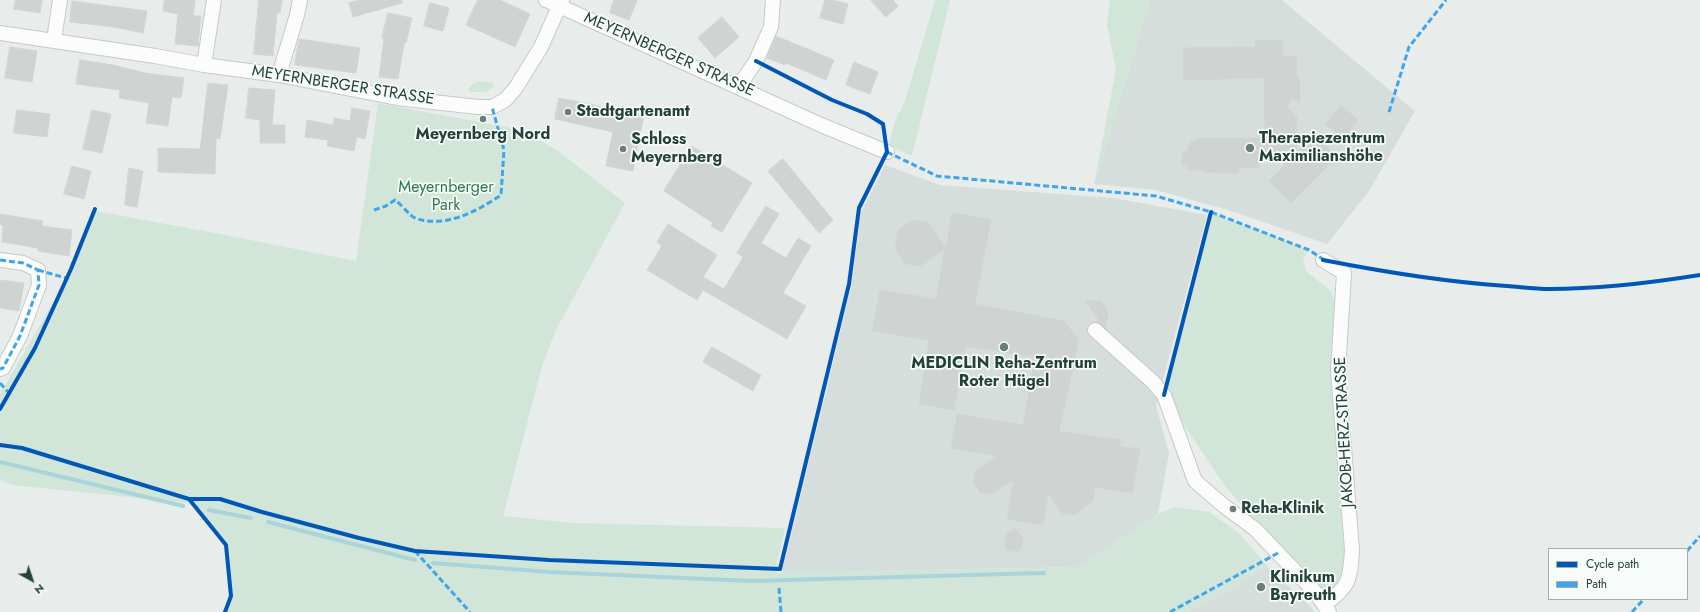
<!DOCTYPE html>
<meta charset="utf-8">
<style>
body{margin:0}
#map{position:relative;width:1700px;height:612px;overflow:hidden;background:#e8edeb;font-family:Jost,sans-serif}
canvas{display:block}
.legend{position:absolute;left:1548px;top:548px;width:140px;height:52px;box-sizing:border-box;background:#f7fbf9;border:1px solid #a3b1ad;margin:0;padding:5px 7px;list-style:none;font-size:12px;color:#24423a}
.legend li{display:flex;align-items:center;gap:8px;height:20px}
.legend b{width:20px;border:1px solid #a3b1ad}
.north{position:absolute;left:12px;top:560px;width:40px;height:40px;-webkit-text-stroke:3px #f7fbf9;paint-order:stroke;rotate:140deg;font-size:11px;font-weight:700;line-height:16px;text-align:center;color:#24423a}
.north::after{content:'';display:block;margin:auto;width:14px;height:18px;background:#24423a;clip-path:polygon(50% 0,100% 100%,50% 72%,0 100%)}
</style>
<div id="map">
<canvas width="1700" height="612"></canvas>
<ul class="legend">
<li><b style="height:5px;background:#0057b8"></b>Cycle path</li>
<li><b style="height:5px;background:#3ea4ec"></b>Path</li>
</ul>
<div class="north">N</div>
</div>
<script>
const context = document.querySelector('canvas').getContext('2d');
context.lineJoin = 'round';
function fillPath(path, color) {
  context.fillStyle = color;
  context.fill(path, 'evenodd');
}
function trace(path, color, width, dash) {
  context.strokeStyle = color;
  context.lineWidth = width;
  context.lineCap = dash ? 'butt' : 'round';
  context.setLineDash(dash || []);
  context.stroke(path);
}
function write(font, color, halo, rows, align = 'center') {
  context.font = font + ' Jost,sans-serif';
  context.lineWidth = 3.5;
  context.setLineDash([]);
  context.textBaseline = 'middle';
  context.strokeStyle = halo;
  context.fillStyle = color;
  for (const [text, x, y, turn = 0] of rows) {
    context.save();
    context.translate(x, y);
    context.rotate((+turn || 0) * Math.PI / 180);
    context.textAlign = isNaN(turn) ? turn : align;
    if (halo) context.strokeText(text, 0, 0);
    context.fillText(text, 0, 0);
    context.restore();
  }
}
const built = new Path2D(`
 M 1150,0 L 1282,0 L 1415,111 L 1369,191 L 1327,244 L 1228,210 L 1156,190 L 1094,184 Z
 M 885,165 L 940,185 L 1114,198 L 1207,215 L 1156,406 L 1169,453 L 1158,514 L 1079,567 L 782,573 L 851,288 L 861,212 Z
 M 1268,567 L 1312,608 L 1314,612 L 1188,612 Z`);
const green = new Path2D(`
 M 935,0 L 950,0 L 912,156 L 889,145 L 895,121 L 905,101 Z
 M 1110,0 L 1150,0 L 1094,184 L 1116,70 L 1107,25 Z
 M 479,81 L 492,83 L 494,86 L 486,92 L 470,92 L 468,89 L 474,83 Z
 M 378,103 L 522,130 L 558,151 L 625,203 L 556,330 L 542,366 L 503,516 L 574,523 L 785,528 L 776,566 L 777,573 L 1079,567 L 1158,514 L 1175,507 L 1209,512 L 1239,533 L 1268,567 L 1188,612 L 224,612 L 231,596 L 226,545 L 196,505 L 189,499 L 187,503 L 12,485 L 0,480 L 0,394 L 67,279 L 96,211 L 220,234 L 356,261 Z
 M 1211,212 L 1309,250 L 1303,259 L 1306,271 L 1331,291 L 1335,305 L 1350,576 L 1325,604 L 1255,529 L 1241,505 L 1222,482 L 1164,395 Z`);
const stream = new Path2D(`
 M 0,462 L 183,506
 M 209,510 L 251,518
 M 268,522 L 415,560
 M 433,563 L 550,572 L 751,581 L 1044,573`);
const building = new Path2D(`
 M 16,0 L 42,0 L 40,13 L 14,9 Z
 M 165,0 L 195,0 L 193,16 L 201,16 L 198,46 L 175,44 L 178,14 L 163,11 Z
 M 259,0 L 282,0 L 280,13 L 277,12 L 273,56 L 254,54 Z
 M 359,0 L 402,0 L 402,3 L 353,17 L 349,3 Z
 M 478,0 L 500,0 L 530,14 L 515,47 L 466,25 Z
 M 614,0 L 637,0 L 629,20 L 610,13 Z
 M 825,0 L 833,0 L 848,4 L 843,24 L 820,18 Z
 M 871,0 L 893,0 L 898,6 L 886,17 Z
 M 72,1 L 147,11 L 143,33 L 114,27 L 70,22 Z
 M 430,3 L 449,8 L 443,31 L 424,26 Z
 M 388,13 L 412,18 L 406,43 L 404,43 L 398,79 L 379,77 L 384,39 L 382,38 Z
 M 722,17 L 739,37 L 715,58 L 698,38 Z
 M 776,36 L 834,60 L 826,80 L 786,63 L 785,65 L 767,58 Z
 M 299,39 L 360,48 L 356,73 L 295,65 Z
 M 1255,40 L 1283,40 L 1283,56 L 1297,56 L 1297,78 L 1300,78 L 1300,104 L 1293,99 L 1286,107 L 1297,117 L 1297,151 L 1313,134 L 1337,157 L 1291,203 L 1269,181 L 1285,165 L 1276,154 L 1258,155 L 1259,168 L 1239,168 L 1239,173 L 1202,172 L 1202,170 L 1187,170 L 1187,165 L 1182,165 L 1182,151 L 1188,151 L 1190,142 L 1203,138 L 1265,138 L 1264,78 L 1183,80 L 1183,48 L 1255,47 Z
 M 10,47 L 37,51 L 32,82 L 5,78 Z
 M 80,60 L 113,65 L 145,73 L 184,78 L 181,98 L 172,97 L 168,126 L 146,123 L 149,103 L 119,98 L 120,90 L 76,84 Z
 M 854,62 L 878,72 L 870,94 L 846,85 Z
 M 208,83 L 228,85 L 220,139 L 216,138 L 215,174 L 158,172 L 158,148 L 200,149 Z
 M 249,88 L 275,90 L 272,125 L 285,125 L 285,143 L 260,143 L 260,120 L 246,118 Z
 M 559,98 L 644,115 L 633,171 L 606,166 L 613,132 L 555,119 Z
 M 1341,105 L 1358,120 L 1344,138 L 1326,124 Z
 M 352,108 L 370,111 L 365,139 L 357,137 L 354,151 L 327,146 L 328,140 L 305,137 L 307,120 L 333,125 L 334,118 L 350,121 Z
 M 17,110 L 50,114 L 47,137 L 14,133 Z
 M 92,110 L 111,114 L 102,153 L 83,149 Z
 M 692,146 L 752,183 L 722,232 L 711,226 L 713,223 L 664,191 Z
 M 783,159 L 833,220 L 819,233 L 768,171 Z
 M 72,166 L 91,171 L 84,199 L 64,194 Z
 M 129,168 L 143,171 L 137,207 L 125,205 Z
 M 766,206 L 779,214 L 761,243 L 786,258 L 798,238 L 811,246 L 783,293 L 806,306 L 787,339 L 703,290 L 697,300 L 647,270 L 662,246 L 657,242 L 668,224 L 717,255 L 703,277 L 724,289 L 743,257 L 737,253 Z
 M 952,213 L 991,219 L 975,304 L 1064,321 L 1079,340 L 1059,431 L 1121,440 L 1119,446 L 1140,449 L 1132,493 L 1095,487 L 1093,501 L 1074,515 L 1062,513 L 1048,493 L 1043,525 L 1007,519 L 1014,479 L 992,494 L 981,493 L 973,482 L 975,471 L 997,456 L 951,448 L 957,414 L 1023,425 L 1035,357 L 965,346 L 954,410 L 919,404 L 929,340 L 872,331 L 880,290 L 936,299 L 945,249 L 920,266 L 906,264 L 895,249 L 898,230 L 913,220 L 928,222 L 946,247 Z
 M 0,214 L 43,221 L 42,226 L 72,230 L 69,256 L 38,251 L 38,248 L 2,242 L 3,225 L 0,224 Z
 M 0,280 L 24,283 L 19,311 L 0,308 Z
 M 1085,300 L 1101,301 L 1109,312 L 1105,328 L 1097,322 L 1098,318 Z
 M 712,347 L 761,375 L 753,391 L 703,362 Z
 M 1015,528 L 1023,538 L 1022,548 L 1017,552 L 1007,550 L 1004,546 L 1006,535 Z`);
const street = new Path2D(`
 M 546,0 L 821,125 L 887,152
 M 0,33 L 155,56 L 204,65 L 279,75 L 397,98 L 478,107 L 492,107 L 505,100 L 515,89 L 541,47 L 562,0
 M 54,40 L 60,0
 M 204,65 L 214,0
 M 279,75 L 297,15 L 300,0
 M 739,86 L 756,61 L 771,27 L 773,0
 M 0,260 L 23,263 L 38,270 L 39,285 L 20,336 L 3,368 L 0,369
 M 1323,260 L 1344,273 L 1338,371 L 1352,550 C 1350,580 1350,586 1325,604
 M 1095,330 L 1153,382 L 1164,395 L 1195,481 L 1224,506 L 1255,529 L 1316,593 L 1329,612`);
const quiet = new Path2D(`
 M 1389,112 L 1409,47 L 1446,0
 M 887,152 L 937,176 L 1156,196 L 1211,212 L 1309,250 L 1326,261
 M 374,210 L 386,206 L 395,200 C 401,204 411,217 415,218 C 444,229 478,211 501,195 L 504,150 L 492,107
 M 0,260 L 23,263 L 38,270 L 39,285 L 20,336 L 3,368 L 0,369
 M 38,270 L 66,278
 M 0,383 L 9,393
 M 415,551 L 470,612
 M 1687,551 L 1700,536
 M 779,588 L 781,612
 M 1170,612 L 1278,553
 M 1632,612 L 1644,599`);
const cycleway = new Path2D(`
 M 1323,260 C 1384,272 1445,282 1507,286 C 1521,287 1535,289 1549,289 C 1599,289 1650,283 1700,275
 M 1164,395 L 1211,212
 M 0,409 L 35,348 L 71,269 L 95,209
 M 0,445 L 22,448 L 189,499 L 220,499 L 262,512 L 359,538 L 415,551 L 549,560 L 780,569 L 849,284 L 859,208 L 887,152 L 883,124 L 867,114 L 832,100 L 756,61
 M 189,499 L 226,545 L 231,596 L 225,612`);
const markers = [
 [568,112,4,"#697e78"],
 [483,119,4,"#697e78"],
 [1250,148,5,"#697e78"],
 [623,149,4,"#697e78"],
 [1004,347,5,"#697e78"],
 [1233,509,4,"#697e78"],
 [1261,587,5,"#697e78"]
];
const streetNames = [
 ["MEYERNBERGER STRASSE",669,55,24],
 ["MEYERNBERGER STRASSE",343,86,9],
 ["JAKOB-HERZ-STRASSE",1345,432,-93]
];
const poiNames = [
 ["Stadtgartenamt",576,112],
 ["Meyernberg Nord",483,135,"center"],
 ["Therapiezentrum",1259,139],
 ["Maximilianshöhe",1259,157],
 ["Schloss",631,140],
 ["Meyernberg",631,158],
 ["MEDICLIN Reha-Zentrum",1004,364,"center"],
 ["Roter Hügel",1004,382,"center"],
 ["Reha-Klinik",1241,509],
 ["Klinikum",1270,578],
 ["Bayreuth",1270,596]
];
const parkNames = [
 ["Meyernberger",446,188],
 ["Park",446,206]
];
fillPath(built, '#d6dedb');
fillPath(green, '#d1e6d8');
trace(stream, '#a9d4db', 4);
fillPath(building, '#cfd4d2');
trace(building, '#d1d6d4', 1);
trace(street, '#c5cac8', 16);
trace(street, '#fcfcfc', 14);
trace(quiet, '#3ea4ec', 3, [6, 3]);
trace(cycleway, '#0057b8', 4);
for (const [x, y, r, color] of markers) {
  const dot = new Path2D();
  dot.arc(x, y, r, 0, 2 * Math.PI);
  context.fillStyle = color;
  context.fill(dot);
  trace(dot, '#f7fbf9', 1.5);
}
write('16px', '#24423a', '#f7fbf9', streetNames);
write('bold 16px', '#24423a', '#f7fbf9', poiNames, 'left');
write('16px', '#2d7a4b', '#f7fbf9', parkNames);
</script>
